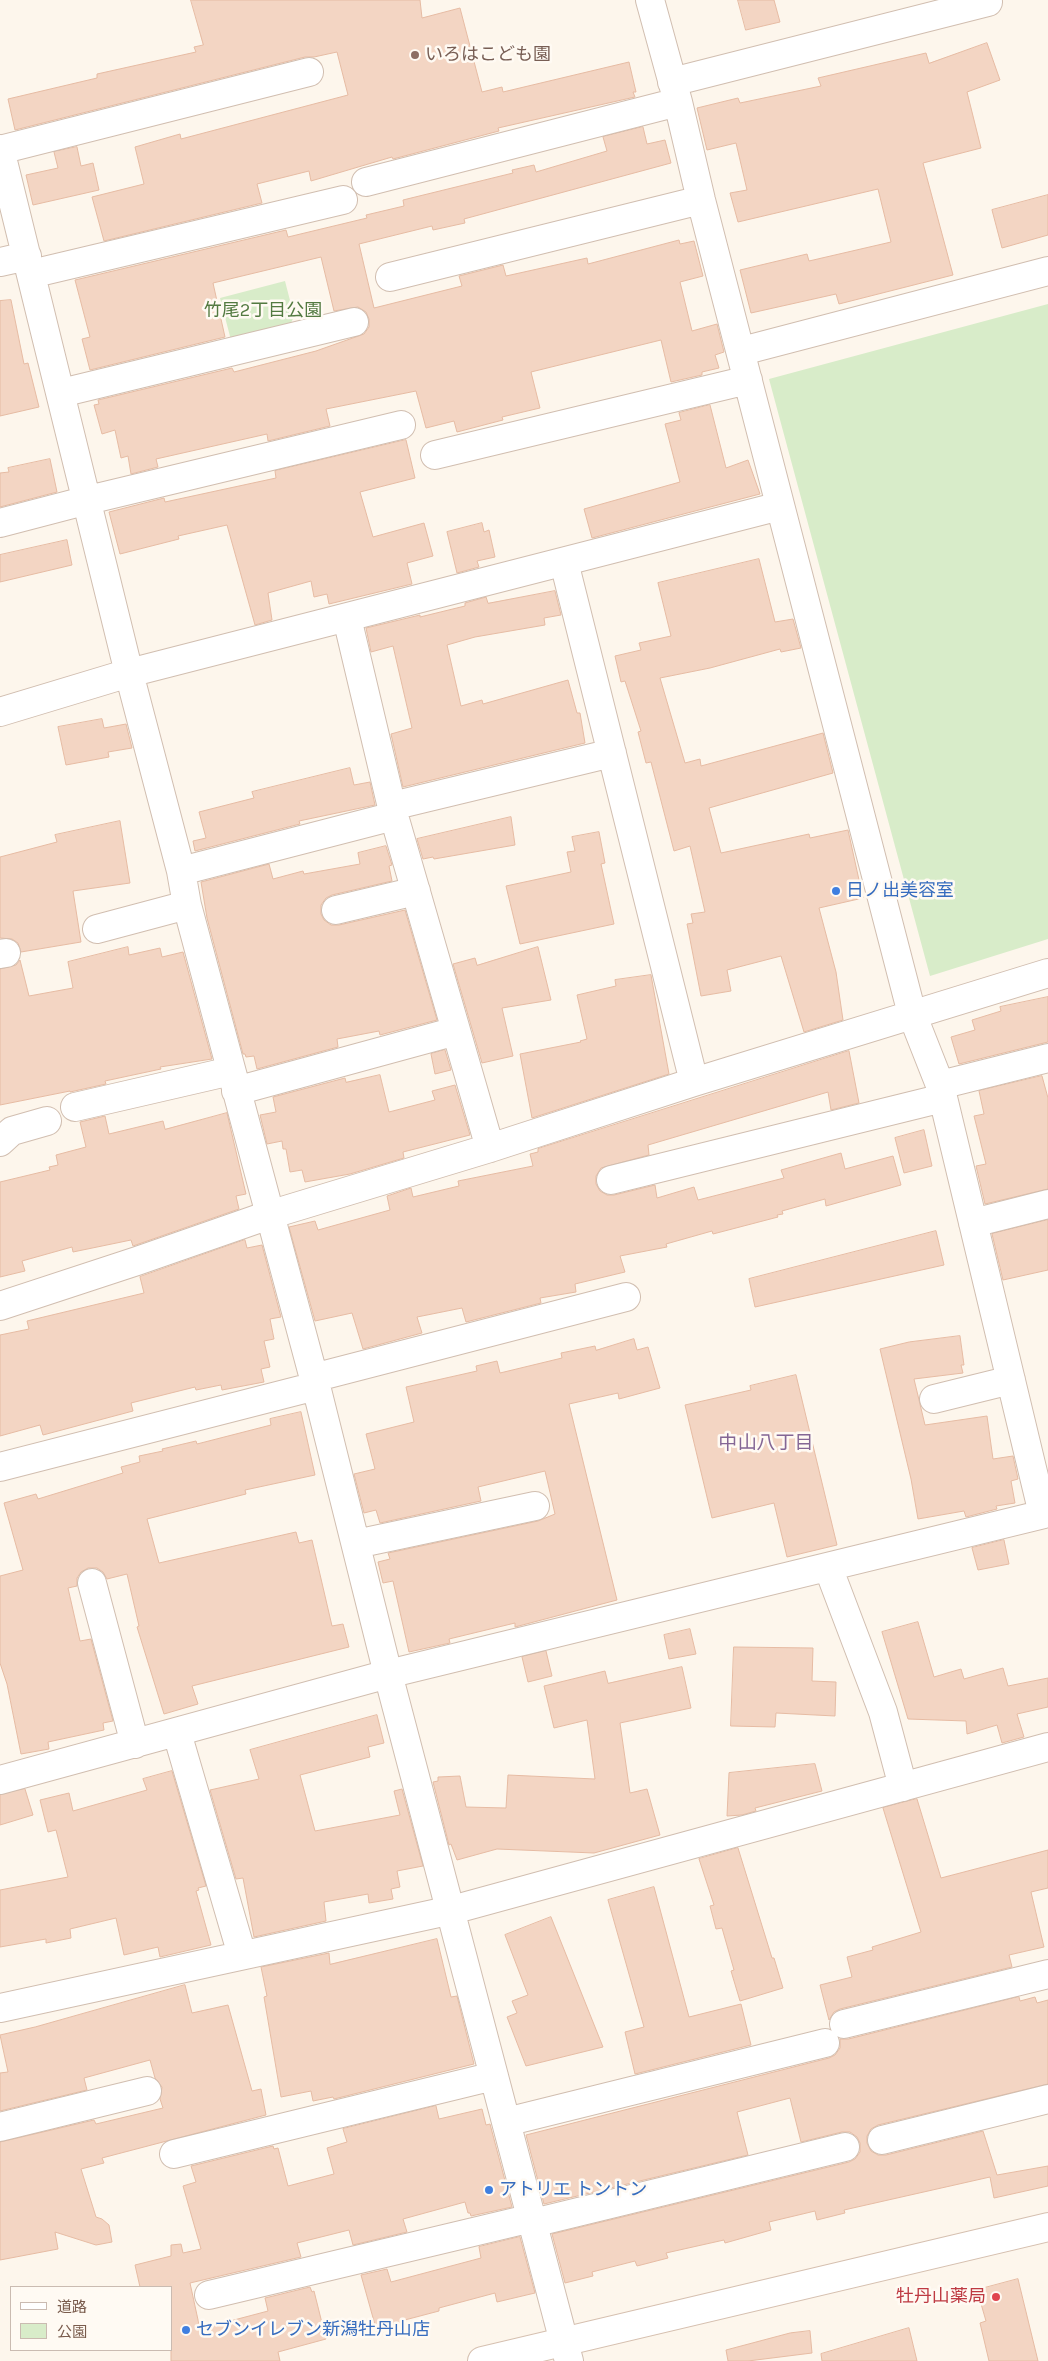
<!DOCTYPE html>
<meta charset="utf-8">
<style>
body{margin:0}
#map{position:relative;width:1048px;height:2361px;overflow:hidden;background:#fdf6ec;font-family:Karla,"Noto Sans JP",sans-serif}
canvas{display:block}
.legend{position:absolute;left:10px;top:2286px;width:162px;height:65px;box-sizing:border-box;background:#fffaf3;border:1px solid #cabbb1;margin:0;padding:6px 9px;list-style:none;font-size:15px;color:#7a5c4d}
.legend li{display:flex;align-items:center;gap:10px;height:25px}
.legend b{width:25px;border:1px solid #cabbb1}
</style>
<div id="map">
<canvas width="1048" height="2361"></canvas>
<ul class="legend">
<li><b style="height:6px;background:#fff"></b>道路</li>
<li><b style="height:14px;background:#d8ecc9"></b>公園</li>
</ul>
</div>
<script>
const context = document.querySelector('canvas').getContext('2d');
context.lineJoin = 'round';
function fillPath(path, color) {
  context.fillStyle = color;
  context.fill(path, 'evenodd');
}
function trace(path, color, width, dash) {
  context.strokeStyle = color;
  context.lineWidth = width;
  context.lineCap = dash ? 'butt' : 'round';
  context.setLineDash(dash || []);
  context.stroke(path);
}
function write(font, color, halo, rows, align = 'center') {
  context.font = font + ' Karla,"Noto Sans JP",sans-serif';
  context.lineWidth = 5;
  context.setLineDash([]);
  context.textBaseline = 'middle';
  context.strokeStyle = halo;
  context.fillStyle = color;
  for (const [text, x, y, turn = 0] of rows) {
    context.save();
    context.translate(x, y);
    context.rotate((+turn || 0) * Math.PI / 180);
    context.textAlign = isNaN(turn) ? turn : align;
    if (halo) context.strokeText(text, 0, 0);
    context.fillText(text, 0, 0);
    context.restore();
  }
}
const green = new Path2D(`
 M 285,281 L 294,316 L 289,328 L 232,344 L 220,298 Z
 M 1048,304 L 1048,939 L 930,976 L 769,379 Z`);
const building = new Path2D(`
 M 191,0 L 420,0 L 422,18 L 460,8 L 482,92 L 502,87 L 503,92 L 629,62 L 636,92 L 633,92 L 635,97 L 498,128 L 499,131 L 393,159 L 392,157 L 311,181 L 309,171 L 257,184 L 262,203 L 104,241 L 92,197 L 144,184 L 135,147 L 180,134 L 181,139 L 348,95 L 337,52 L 314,57 L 305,57 L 15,130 L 8,99 L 97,78 L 97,74 L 196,52 L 194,47 L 203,45 Z
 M 738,0 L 774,0 L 780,22 L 746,30 Z
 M 987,43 L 1000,80 L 967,92 L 981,148 L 923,163 L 953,275 L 839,304 L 836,294 L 751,313 L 740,270 L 807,254 L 809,261 L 891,242 L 878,189 L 738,222 L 730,193 L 747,190 L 736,143 L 707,150 L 697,108 L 738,98 L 740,103 L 821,86 L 818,78 L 926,53 L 929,63 Z
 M 643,127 L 647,144 L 665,140 L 671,163 L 464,219 L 465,223 L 433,230 L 432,226 L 359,244 L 374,308 L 462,286 L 459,276 L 503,265 L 506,276 L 587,258 L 588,264 L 679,240 L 680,244 L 694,241 L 703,276 L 680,282 L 692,331 L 717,324 L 724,352 L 715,355 L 719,368 L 702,372 L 702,375 L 671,382 L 661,340 L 531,372 L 540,408 L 502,417 L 503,420 L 457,432 L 454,421 L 426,428 L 416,391 L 326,409 L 330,426 L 268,441 L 267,434 L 156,459 L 158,467 L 131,474 L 128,456 L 121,458 L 115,430 L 102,434 L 94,405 L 99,404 L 98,400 L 232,368 L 234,372 L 316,351 L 364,334 L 369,327 L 369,319 L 366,312 L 358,307 L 334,311 L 321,257 L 213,283 L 225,337 L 90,370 L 82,339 L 90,337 L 75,280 L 286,230 L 288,237 L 367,218 L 366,215 L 404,206 L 403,200 L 513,173 L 512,170 L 534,165 L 536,172 L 607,151 L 603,137 Z
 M 77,147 L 81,166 L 93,163 L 99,190 L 33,205 L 26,175 L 58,168 L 54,152 Z
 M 1048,195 L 1048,235 L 1002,248 L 992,210 Z
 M 11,300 L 24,364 L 28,363 L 39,407 L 0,416 L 0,301 Z
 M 710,405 L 726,468 L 748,460 L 760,494 L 592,538 L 584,509 L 680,482 L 665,424 L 681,420 L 679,413 Z
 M 406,440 L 415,478 L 360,492 L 373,537 L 424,523 L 433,556 L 407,563 L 412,584 L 329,604 L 327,594 L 314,597 L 311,581 L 268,593 L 272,620 L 255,625 L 227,525 L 178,536 L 179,539 L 120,554 L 109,512 L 164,498 L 165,502 L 276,478 L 275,471 Z
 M 50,459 L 57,492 L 0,507 L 0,473 L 9,472 L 8,468 Z
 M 482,523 L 484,532 L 489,530 L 495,557 L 477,561 L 479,567 L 457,573 L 447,532 Z
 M 67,540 L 72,565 L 0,582 L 0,555 Z
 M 759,559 L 775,622 L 793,619 L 801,648 L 781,652 L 780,649 L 710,668 L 660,678 L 685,763 L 700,759 L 701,766 L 823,733 L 833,773 L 709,808 L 721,853 L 809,834 L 810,838 L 848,830 L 863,898 L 819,908 L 836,972 L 843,1020 L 804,1032 L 781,956 L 727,970 L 731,991 L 701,996 L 687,924 L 693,923 L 691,914 L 705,912 L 690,846 L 674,851 L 651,762 L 646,763 L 638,732 L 641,731 L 625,681 L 621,682 L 615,656 L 641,650 L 639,643 L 671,636 L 658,583 Z
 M 555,591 L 561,615 L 544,618 L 545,625 L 475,637 L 447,645 L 461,706 L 482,700 L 483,704 L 568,680 L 577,713 L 580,713 L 585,743 L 403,787 L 391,734 L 412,728 L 393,646 L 371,652 L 366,628 L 420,615 L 420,617 L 465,606 L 465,603 L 486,597 L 488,603 Z
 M 102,719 L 104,728 L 126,724 L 132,748 L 108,752 L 109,757 L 66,765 L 58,727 Z
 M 350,768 L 354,785 L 370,782 L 375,805 L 299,821 L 300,824 L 195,851 L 193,841 L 206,838 L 199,812 L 254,798 L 252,792 Z
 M 511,817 L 515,845 L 434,859 L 433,857 L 423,859 L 417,839 Z
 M 120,821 L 130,883 L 73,891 L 81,942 L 21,952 L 18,943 L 12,939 L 0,938 L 0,857 L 57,842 L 55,835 Z
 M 599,832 L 605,863 L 601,864 L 614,924 L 520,944 L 506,886 L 571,872 L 567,852 L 575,851 L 572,837 Z
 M 386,846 L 392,865 L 389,866 L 392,881 L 332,895 L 326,898 L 321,905 L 321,914 L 324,920 L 331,925 L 339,925 L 405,910 L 437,1020 L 380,1035 L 379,1031 L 337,1039 L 338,1047 L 257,1069 L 254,1056 L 246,1057 L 245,1054 L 243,1054 L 207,918 L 201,882 L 269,864 L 273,879 L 303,871 L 304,874 L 360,864 L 358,853 Z
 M 128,947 L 129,955 L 160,948 L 162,957 L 183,952 L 212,1059 L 160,1067 L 161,1069 L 105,1081 L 106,1084 L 70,1092 L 70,1091 L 0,1105 L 0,969 L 16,965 L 20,960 L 29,996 L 73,988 L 68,962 Z
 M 538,947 L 551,1000 L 502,1008 L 513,1056 L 482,1063 L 453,964 L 475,958 L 477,965 Z
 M 651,975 L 669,1074 L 532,1118 L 520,1054 L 581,1042 L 580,1041 L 587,1039 L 577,995 L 616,986 L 615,980 Z
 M 1048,997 L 1048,1042 L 959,1064 L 951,1037 L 975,1030 L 972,1020 L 1001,1011 L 1000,1007 Z
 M 445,1050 L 451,1070 L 435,1074 L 431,1054 Z
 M 849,1051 L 859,1103 L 831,1110 L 828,1092 L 648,1145 L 649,1155 L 601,1168 L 596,1176 L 596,1184 L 600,1191 L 607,1195 L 614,1195 L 655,1185 L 657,1198 L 694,1187 L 698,1200 L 784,1178 L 781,1170 L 841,1153 L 845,1169 L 893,1156 L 901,1185 L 826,1206 L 825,1199 L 782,1211 L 783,1214 L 777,1215 L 778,1217 L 713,1234 L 712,1231 L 666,1244 L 667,1247 L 620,1256 L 625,1272 L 575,1284 L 576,1292 L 540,1298 L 541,1303 L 466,1322 L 462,1308 L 417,1317 L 422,1333 L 363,1349 L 352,1313 L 315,1321 L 289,1227 L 315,1221 L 318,1230 L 390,1210 L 387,1196 L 411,1188 L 413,1197 L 459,1186 L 458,1181 L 533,1166 L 530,1154 L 538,1152 L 538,1149 Z
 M 380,1075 L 389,1112 L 435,1100 L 432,1091 L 455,1085 L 470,1135 L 403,1152 L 404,1158 L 350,1174 L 305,1182 L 302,1170 L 290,1172 L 286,1149 L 283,1149 L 282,1141 L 267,1144 L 260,1115 L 276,1112 L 273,1097 L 345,1078 L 346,1082 Z
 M 1042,1076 L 1048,1098 L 1048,1189 L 985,1204 L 976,1166 L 986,1164 L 974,1116 L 984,1114 L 979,1091 Z
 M 227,1113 L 246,1194 L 236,1196 L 239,1209 L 133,1246 L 131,1240 L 73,1252 L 72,1247 L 22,1261 L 25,1271 L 0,1277 L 0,1182 L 50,1170 L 49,1167 L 58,1165 L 56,1155 L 86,1147 L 80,1122 L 105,1116 L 109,1134 L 163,1121 L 165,1129 Z
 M 924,1130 L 932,1166 L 904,1173 L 895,1138 Z
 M 1048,1220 L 1048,1270 L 1003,1280 L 992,1234 Z
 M 936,1231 L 944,1265 L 755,1307 L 749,1279 Z
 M 245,1240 L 247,1248 L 262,1245 L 281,1317 L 270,1319 L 274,1339 L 264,1341 L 270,1367 L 261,1369 L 264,1382 L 222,1390 L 221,1385 L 196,1390 L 195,1387 L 131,1403 L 133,1411 L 43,1435 L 40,1425 L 0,1436 L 0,1335 L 29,1329 L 27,1321 L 144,1293 L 140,1277 Z
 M 960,1336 L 964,1365 L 961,1365 L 963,1373 L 914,1379 L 925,1425 L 987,1416 L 993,1459 L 1013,1456 L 1018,1479 L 1011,1481 L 1015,1503 L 996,1506 L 997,1509 L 966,1517 L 964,1511 L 918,1519 L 911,1479 L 880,1349 L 909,1342 Z
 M 634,1339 L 637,1350 L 648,1347 L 660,1388 L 619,1399 L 618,1393 L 569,1404 L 617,1600 L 515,1627 L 515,1623 L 449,1639 L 450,1643 L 409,1652 L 393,1581 L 383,1583 L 378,1562 L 390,1559 L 388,1553 L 538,1521 L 555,1514 L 545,1471 L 478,1487 L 481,1501 L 380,1523 L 376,1510 L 364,1513 L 354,1474 L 375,1469 L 366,1434 L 414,1422 L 406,1387 L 477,1371 L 476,1366 L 497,1361 L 500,1373 L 562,1358 L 561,1353 L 595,1346 L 596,1350 Z
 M 796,1375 L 837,1545 L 787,1557 L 774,1503 L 712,1518 L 685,1405 L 751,1390 L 750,1386 Z
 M 301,1412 L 315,1475 L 245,1490 L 246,1494 L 147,1519 L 159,1563 L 296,1532 L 299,1543 L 312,1540 L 332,1626 L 343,1624 L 349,1647 L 192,1686 L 198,1704 L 164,1714 L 137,1627 L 139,1626 L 127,1574 L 107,1579 L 103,1572 L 97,1568 L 88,1568 L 81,1572 L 77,1578 L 77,1586 L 68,1588 L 80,1641 L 91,1639 L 113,1721 L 103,1723 L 104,1730 L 48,1742 L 49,1749 L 21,1754 L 7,1684 L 0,1663 L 0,1576 L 23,1570 L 4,1503 L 36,1494 L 38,1499 L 123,1473 L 121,1467 L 140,1462 L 139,1456 L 163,1451 L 162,1449 L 196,1441 L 197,1444 L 271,1425 L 270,1419 Z
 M 1004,1540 L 1009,1564 L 978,1570 L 972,1548 Z
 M 918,1622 L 934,1677 L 961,1669 L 964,1679 L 1003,1668 L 1008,1686 L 1048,1678 L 1048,1707 L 1017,1714 L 1024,1737 L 1002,1743 L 997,1725 L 967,1734 L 966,1721 L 908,1719 L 882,1632 Z
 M 690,1629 L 696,1654 L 669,1659 L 664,1635 Z
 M 734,1647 L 813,1648 L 812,1681 L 836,1682 L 835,1716 L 776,1713 L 775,1727 L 731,1726 Z
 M 546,1651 L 552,1676 L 528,1682 L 522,1657 Z
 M 682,1667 L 691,1708 L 620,1723 L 630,1793 L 647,1789 L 660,1835 L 594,1853 L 497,1849 L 457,1860 L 451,1844 L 449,1845 L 433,1782 L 438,1781 L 438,1777 L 460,1776 L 466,1807 L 506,1808 L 508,1775 L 595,1779 L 587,1720 L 554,1728 L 544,1686 L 605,1671 L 608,1683 Z
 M 377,1715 L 384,1743 L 368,1747 L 370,1757 L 300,1775 L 315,1831 L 400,1815 L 394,1791 L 402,1789 L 423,1866 L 397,1871 L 400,1887 L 391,1889 L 393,1899 L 369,1903 L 368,1894 L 324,1902 L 326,1921 L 254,1937 L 243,1878 L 236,1879 L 210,1790 L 259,1779 L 250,1750 Z
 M 815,1764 L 822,1791 L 755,1808 L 756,1811 L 742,1815 L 727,1816 L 729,1773 Z
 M 172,1771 L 206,1886 L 198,1888 L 199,1890 L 196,1891 L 211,1945 L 160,1957 L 158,1947 L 124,1955 L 116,1918 L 70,1929 L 71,1938 L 46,1943 L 46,1939 L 0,1947 L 0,1890 L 68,1877 L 56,1830 L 48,1832 L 40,1800 L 69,1793 L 73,1811 L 147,1790 L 143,1779 Z
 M 25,1789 L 33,1815 L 0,1825 L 0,1795 Z
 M 917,1799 L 941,1878 L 1048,1850 L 1048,1888 L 1031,1892 L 1044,1947 L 1009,1955 L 1012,1967 L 840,2009 L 834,2012 L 829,2020 L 820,1985 L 852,1977 L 847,1957 L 873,1950 L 872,1947 L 921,1932 L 883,1808 Z
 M 738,1848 L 772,1958 L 774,1958 L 783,1988 L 740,2001 L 731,1971 L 734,1970 L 722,1928 L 716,1929 L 710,1906 L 714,1905 L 699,1859 Z
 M 654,1887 L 689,2017 L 741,2004 L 751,2045 L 635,2074 L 625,2032 L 644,2027 L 608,1900 Z
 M 551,1917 L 603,2047 L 526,2066 L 507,2017 L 517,2013 L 512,2001 L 528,1995 L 505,1935 Z
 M 437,1939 L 451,1997 L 457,1996 L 474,2064 L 334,2099 L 333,2097 L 313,2101 L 311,2091 L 281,2097 L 264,1997 L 267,1996 L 261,1967 L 329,1953 L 330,1964 Z
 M 185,1985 L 192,2013 L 228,2005 L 252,2091 L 261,2089 L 266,2115 L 102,2158 L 104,2163 L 81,2169 L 96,2217 L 102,2219 L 109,2225 L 112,2242 L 96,2245 L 55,2232 L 58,2249 L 0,2260 L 0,2142 L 94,2120 L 96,2124 L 163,2108 L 160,2099 L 162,2087 L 155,2078 L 150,2060 L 84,2078 L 87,2090 L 0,2111 L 0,2073 L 8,2072 L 0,2035 L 35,2027 Z
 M 1019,1997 L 1020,2001 L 1035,1997 L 1037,2003 L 1048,2000 L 1048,2084 L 878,2125 L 871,2129 L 867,2136 L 867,2143 L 871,2151 L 878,2155 L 886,2155 L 983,2131 L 997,2175 L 1048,2166 L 1048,2186 L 994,2198 L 990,2177 L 844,2210 L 845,2213 L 817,2220 L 815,2211 L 769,2222 L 771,2230 L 725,2243 L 724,2240 L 666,2253 L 668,2258 L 637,2266 L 635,2261 L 592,2272 L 593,2276 L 565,2283 L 552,2234 L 849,2162 L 855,2159 L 860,2152 L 860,2143 L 857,2137 L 850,2132 L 842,2132 L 801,2142 L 790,2098 L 737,2112 L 748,2155 L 544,2204 L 526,2135 L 829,2058 L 835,2055 L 840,2048 L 840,2039 L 848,2039 Z
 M 436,2106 L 439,2119 L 482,2109 L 486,2125 L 490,2124 L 512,2207 L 471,2216 L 470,2213 L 468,2213 L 465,2202 L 403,2219 L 407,2232 L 353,2245 L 349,2230 L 297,2243 L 301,2257 L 190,2283 L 200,2329 L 268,2311 L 265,2298 L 310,2287 L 312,2292 L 314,2291 L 326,2339 L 278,2352 L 280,2361 L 171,2361 L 171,2287 L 140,2287 L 135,2265 L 171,2256 L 171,2245 L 181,2244 L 183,2253 L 201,2249 L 183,2186 L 196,2182 L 191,2166 L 273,2146 L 274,2149 L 278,2148 L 288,2186 L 334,2174 L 327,2148 L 347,2142 L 343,2129 Z
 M 520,2237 L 535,2293 L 497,2302 L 495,2293 L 439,2308 L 439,2311 L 401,2321 L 402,2326 L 377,2332 L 361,2275 L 387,2269 L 391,2282 L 481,2258 L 479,2247 Z
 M 1018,2279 L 1038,2361 L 989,2361 L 980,2323 L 986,2321 L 977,2290 Z
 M 909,2328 L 917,2361 L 822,2361 L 821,2354 Z
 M 810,2331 L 812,2353 L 748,2361 L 728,2361 L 726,2350 L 790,2333 Z`);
const street = new Path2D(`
 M 650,0 L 678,102 L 701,200 L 912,1014 L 940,1085 L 1043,1514
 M 672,82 L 988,2
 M 0,149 L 129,673 L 181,871 L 187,905 L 316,1386 L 388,1674 L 569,2361
 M 0,150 L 309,72
 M 366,182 L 678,102
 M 0,262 L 27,256
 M 31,274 L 343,200
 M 390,277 L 701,200
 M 742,351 L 1048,271
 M 61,393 L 354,322
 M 435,455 L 748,380
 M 0,523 L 88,500 L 401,425
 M 564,562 L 694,1082
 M 347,618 L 394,816 L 490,1148
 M 0,712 L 129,673 L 780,506
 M 392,806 L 612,753
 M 181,871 L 394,816
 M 336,910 L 416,891
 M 97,929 L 187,905
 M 0,954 L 6,953
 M 940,1085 L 1048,1058
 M 236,1091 L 456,1031
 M 75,1107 L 231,1071
 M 0,1142 L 12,1131 L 47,1121
 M 611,1180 L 943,1098
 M 973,1223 L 1048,1204
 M 0,1306 L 137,1261 L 269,1215 L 490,1148 L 694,1082 L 1048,973
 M 313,1378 L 626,1297
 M 934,1399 L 1011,1380
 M 0,1467 L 316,1386
 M 356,1544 L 535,1506
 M 828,1567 L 883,1712 L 903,1787
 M 92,1583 L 135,1744
 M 177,1733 L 242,1955
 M 0,1780 L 388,1674 L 1048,1513
 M 0,2008 L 452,1910 L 1048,1747
 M 844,2024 L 1048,1974
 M 506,2122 L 825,2043
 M 0,2127 L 147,2091
 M 882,2140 L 1048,2099
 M 174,2154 L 494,2076
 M 533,2223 L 845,2147
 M 209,2295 L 532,2218`);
const secondary = new Path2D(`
 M 482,2361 L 1048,2227`);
const markers = [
 [415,55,5,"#8d6e63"],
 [836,891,5,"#3f7fe0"],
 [489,2190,5,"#3f7fe0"],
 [996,2297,5,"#e0444e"],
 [186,2330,5,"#3f7fe0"]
];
const educationNames = [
 ["いろはこども園",425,55]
];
const parkNames = [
 ["竹尾2丁目公園",263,311]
];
const shopNames = [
 ["日ノ出美容室",846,891],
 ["アトリエ トントン",499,2190],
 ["セブンイレブン新潟牡丹山店",196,2330]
];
const healthNames = [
 ["牡丹山薬局",986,2297]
];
const neighbourhoodNames = [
 ["中山八丁目",766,1444]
];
fillPath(green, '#d8ecc9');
fillPath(building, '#f3d5c3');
trace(building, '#e6bba3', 1);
trace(street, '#d1beb0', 30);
trace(secondary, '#d6c0b0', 30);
trace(street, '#fff', 28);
trace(secondary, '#fff', 28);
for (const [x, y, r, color] of markers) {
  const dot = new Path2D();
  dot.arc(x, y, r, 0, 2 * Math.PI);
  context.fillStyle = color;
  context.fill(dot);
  trace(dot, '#fffaf3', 2);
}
write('18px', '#785e54', '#fffaf3', educationNames, 'left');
write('18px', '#537a41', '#fffaf3', parkNames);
write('18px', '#366cbe', '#fffaf3', shopNames, 'left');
write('18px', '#be3a42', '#fffaf3', healthNames, 'right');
write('19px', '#846695', '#fffaf3', neighbourhoodNames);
</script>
